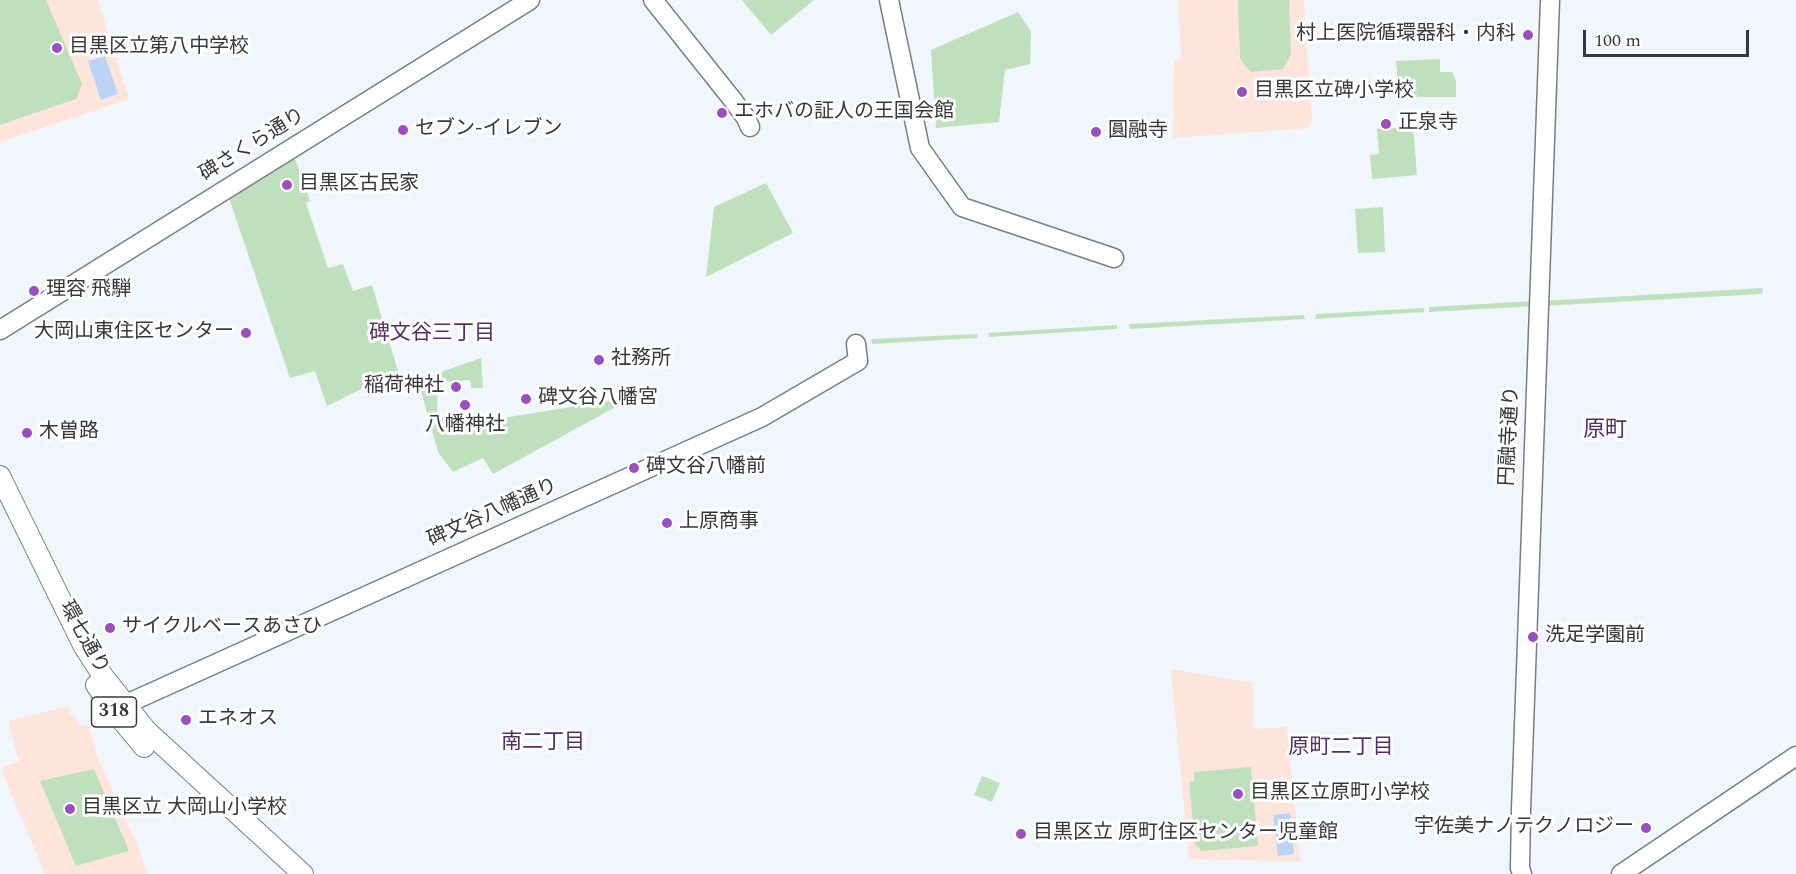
<!DOCTYPE html>
<meta charset="utf-8">
<style>
body{margin:0}
#map{position:relative;width:1796px;height:874px;overflow:hidden;background:#f1f6fd;font-family:Spectral,serif}
canvas{display:block}
.scale{position:absolute;left:1583px;top:30px;width:166px;height:27px;box-sizing:border-box;border:3px solid #36383b;border-top:0;padding-left:8px;font-size:18px;line-height:21px;white-space:nowrap;color:#36383b;-webkit-text-stroke:4px #fff;paint-order:stroke}
</style>
<div id="map">
<canvas width="1796" height="874"></canvas>
<div class="scale">100 m</div>
</div>
<script>
const context = document.querySelector('canvas').getContext('2d');
context.lineJoin = 'round';
function fillPath(path, color) {
  context.fillStyle = color;
  context.fill(path, 'evenodd');
}
function trace(path, color, width, dash) {
  context.strokeStyle = color;
  context.lineWidth = width;
  context.lineCap = dash ? 'butt' : 'round';
  context.setLineDash(dash || []);
  context.stroke(path);
}
function write(font, color, halo, rows, align = 'center') {
  context.font = font + ' Spectral,"Noto Sans JP",serif';
  context.lineWidth = 6;
  context.setLineDash([]);
  context.textBaseline = 'middle';
  context.strokeStyle = halo;
  context.fillStyle = color;
  for (const [text, x, y, turn = 0] of rows) {
    context.save();
    context.translate(x, y);
    context.rotate((+turn || 0) * Math.PI / 180);
    context.textAlign = isNaN(turn) ? turn : align;
    if (halo) context.strokeText(text, 0, 0);
    context.fillText(text, 0, 0);
    context.restore();
  }
}
const education = new Path2D(`
 M 0,0 L 98,0 L 128,95 L 127,100 L 0,142 Z
 M 1178,0 L 1304,0 L 1312,122 L 1308,128 L 1173,138 L 1174,61 L 1181,59 Z
 M 1173,669 L 1253,683 L 1253,729 L 1287,727 L 1300,862 L 1189,859 L 1171,672 Z
 M 69,706 L 71,716 L 76,715 L 79,726 L 88,724 L 98,758 L 139,849 L 147,874 L 45,874 L 1,770 L 4,766 L 19,762 L 8,721 Z`);
const green = new Path2D(`
 M 0,0 L 46,0 L 82,84 L 76,99 L 0,125 Z
 M 742,0 L 814,0 L 771,35 Z
 M 1238,0 L 1289,0 L 1291,54 L 1283,69 L 1250,72 L 1240,58 Z
 M 1018,12 L 1031,32 L 1030,64 L 1005,70 L 999,122 L 936,128 L 931,50 Z
 M 1440,59 L 1440,72 L 1452,72 L 1456,81 L 1456,97 L 1399,97 L 1396,61 Z
 M 1413,127 L 1417,175 L 1372,179 L 1370,155 L 1379,154 L 1377,129 Z
 M 294,156 L 310,201 L 306,203 L 328,268 L 343,264 L 353,291 L 372,285 L 398,371 L 327,406 L 315,371 L 290,378 L 229,198 L 232,194 Z
 M 766,183 L 793,233 L 706,277 L 714,207 Z
 M 1383,207 L 1385,252 L 1358,253 L 1355,209 Z
 M 1763,288 L 1762,294 L 1541,306 L 1542,301 Z
 M 1536,301 L 1536,306 L 1429,312 L 1429,307 Z
 M 1424,308 L 1424,312 L 1315,319 L 1316,314 Z
 M 1304,315 L 1305,319 L 1130,329 L 1129,324 Z
 M 1117,325 L 1117,329 L 989,337 L 988,333 Z
 M 977,334 L 977,338 L 872,344 L 871,339 Z
 M 481,358 L 483,388 L 471,388 L 470,380 L 438,382 L 437,417 L 497,419 L 620,399 L 621,404 L 493,474 L 483,458 L 453,472 L 438,452 L 418,380 Z
 M 1251,767 L 1258,846 L 1202,851 L 1195,845 L 1189,782 L 1194,781 L 1194,772 Z
 M 94,769 L 129,851 L 76,866 L 40,781 Z
 M 982,776 L 1000,783 L 992,802 L 974,795 Z`);
const water = new Path2D(`
 M 105,56 L 118,94 L 101,100 L 88,61 Z
 M 1290,813 L 1294,854 L 1278,856 L 1273,815 Z`);
const secondary = new Path2D(`
 M 653,0 L 732,99 L 746,118 L 750,127
 M 889,0 L 920,148 L 962,207 L 1114,258
 M 0,330 L 530,0
 M 113,710 L 762,417 L 858,361 L 856,344
 M 1522,874 L 1520,868 L 1521,810 L 1550,0
 M 1621,874 L 1796,756`);
const primary = new Path2D(`
 M 0,476 L 83,645 L 103,676 L 146,730 L 303,874
 M 96,685 L 113,710 L 144,747`);
const markers = [
 [1528,35,6,"#9a4ec0"],
 [57,48,6,"#9a4ec0"],
 [1242,92,6,"#9a4ec0"],
 [722,113,6,"#9a4ec0"],
 [1386,124,6,"#9a4ec0"],
 [403,130,6,"#9a4ec0"],
 [1096,132,6,"#9a4ec0"],
 [287,185,6,"#9a4ec0"],
 [34,291,6,"#9a4ec0"],
 [246,333,6,"#9a4ec0"],
 [599,360,6,"#9a4ec0"],
 [456,387,6,"#9a4ec0"],
 [526,399,6,"#9a4ec0"],
 [465,405,6,"#9a4ec0"],
 [27,433,6,"#9a4ec0"],
 [634,468,6,"#9a4ec0"],
 [667,523,6,"#9a4ec0"],
 [110,628,6,"#9a4ec0"],
 [1533,637,6,"#9a4ec0"],
 [186,720,6,"#9a4ec0"],
 [1238,794,6,"#9a4ec0"],
 [70,809,6,"#9a4ec0"],
 [1646,828,6,"#9a4ec0"],
 [1021,834,6,"#9a4ec0"]
];
const shields = [
 [114,712,45]
];
const shieldNames = [
 ["318",114,712]
];
const poiNames = [
 ["村上医院循環器科・内科",1516,35,"right"],
 ["目黒区立第八中学校",69,48],
 ["目黒区立碑小学校",1254,92],
 ["エホバの証人の王国会館",734,113],
 ["正泉寺",1398,124],
 ["セブン-イレブン",415,130],
 ["圓融寺",1108,132],
 ["目黒区古民家",299,185],
 ["理容 飛騨",46,291],
 ["大岡山東住区センター",234,333,"right"],
 ["社務所",611,360],
 ["稲荷神社",444,387,"right"],
 ["碑文谷八幡宮",538,399],
 ["八幡神社",465,426,"center"],
 ["木曽路",39,433],
 ["碑文谷八幡前",646,468],
 ["上原商事",679,523],
 ["サイクルベースあさひ",122,628],
 ["洗足学園前",1545,637],
 ["エネオス",198,720],
 ["目黒区立原町小学校",1250,794],
 ["目黒区立 大岡山小学校",82,809],
 ["宇佐美ナノテクノロジー",1634,828,"right"],
 ["目黒区立 原町住区センター児童館",1033,834]
];
const streetNames = [
 ["碑さくら通り",253,146,-32],
 ["円融寺通り",1511,436,-87],
 ["碑文谷八幡通り",493,514,-24],
 ["環七通り",83,638,61]
];
const neighbourhoodNames = [
 ["碑文谷三丁目",432,335],
 ["南二丁目",543,744],
 ["原町二丁目",1341,749]
];
const quarterNames = [
 ["原町",1605,432]
];
fillPath(education, '#fee5dc');
fillPath(green, '#bfe0bd');
fillPath(water, '#bbd3f6');
trace(secondary, '#7a7e84', 21);
trace(primary, '#7a7e84', 22);
trace(secondary, '#fff', 18);
trace(primary, '#fff', 20);
for (const [x, y, r, color] of markers) {
  const dot = new Path2D();
  dot.arc(x, y, r, 0, 2 * Math.PI);
  context.fillStyle = color;
  context.fill(dot);
  trace(dot, '#fff', 2);
}
for (const [x, y, w] of shields) {
  const box = new Path2D();
  box.roundRect(x - w / 2, y - 15, w, 30, 4.5);
  context.fillStyle = '#fff';
  context.fill(box);
  trace(box, '#36383b', 1.5);
}
write('bold 18px', '#36383b', null, shieldNames);
write('20px', '#36383b', '#fff', poiNames, 'left');
write('20px', '#36383b', '#fff', streetNames);
write('21px', '#542f67', '#fff', neighbourhoodNames);
write('22px', '#542f67', '#fff', quarterNames);
</script>
